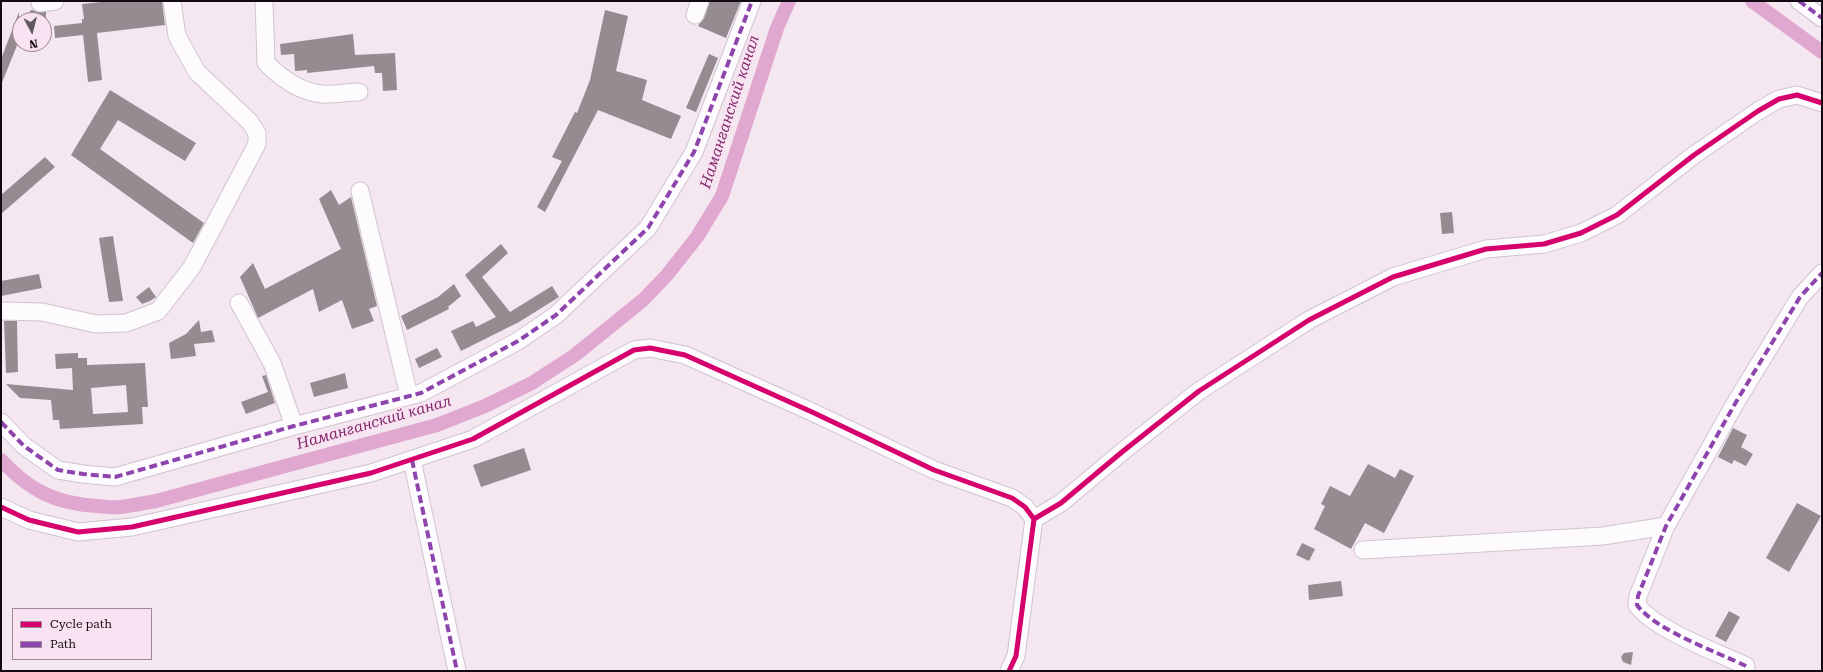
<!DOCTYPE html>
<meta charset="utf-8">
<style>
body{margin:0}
#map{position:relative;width:1823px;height:672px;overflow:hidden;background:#f4e7f0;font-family:"Roboto Serif",serif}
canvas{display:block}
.frame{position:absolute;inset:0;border:2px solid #130b11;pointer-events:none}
.legend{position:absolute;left:12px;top:608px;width:140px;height:52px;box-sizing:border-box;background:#f9e2f1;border:1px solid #9d8c97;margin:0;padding:5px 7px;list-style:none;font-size:12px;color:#130b11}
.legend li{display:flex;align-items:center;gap:8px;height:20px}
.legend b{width:20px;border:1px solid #9d8c97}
.north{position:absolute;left:12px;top:12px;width:40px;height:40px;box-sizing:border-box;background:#f9e2f1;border:1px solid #9d8c97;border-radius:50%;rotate:173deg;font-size:11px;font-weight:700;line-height:16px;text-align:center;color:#130b11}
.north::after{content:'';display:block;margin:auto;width:14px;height:18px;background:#62585f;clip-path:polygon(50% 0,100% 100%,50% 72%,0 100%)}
</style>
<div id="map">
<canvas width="1823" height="672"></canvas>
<div class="frame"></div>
<ul class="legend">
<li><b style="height:5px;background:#d6006c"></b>Cycle path</li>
<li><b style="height:5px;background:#8e44ad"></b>Path</li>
</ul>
<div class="north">N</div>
</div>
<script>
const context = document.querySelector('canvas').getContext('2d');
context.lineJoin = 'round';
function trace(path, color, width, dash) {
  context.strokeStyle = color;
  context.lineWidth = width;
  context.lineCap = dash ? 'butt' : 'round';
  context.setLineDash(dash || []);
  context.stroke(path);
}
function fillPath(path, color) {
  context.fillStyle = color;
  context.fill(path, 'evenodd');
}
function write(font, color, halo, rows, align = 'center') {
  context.font = font + ' "Roboto Serif",serif';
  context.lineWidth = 4;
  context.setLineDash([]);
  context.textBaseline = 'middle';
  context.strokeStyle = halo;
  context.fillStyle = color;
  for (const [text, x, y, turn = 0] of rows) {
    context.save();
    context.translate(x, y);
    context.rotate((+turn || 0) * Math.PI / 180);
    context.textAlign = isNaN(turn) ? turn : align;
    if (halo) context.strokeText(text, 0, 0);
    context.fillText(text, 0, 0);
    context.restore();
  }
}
const canal = new Path2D(`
 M 1752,1 L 1822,52
 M 1,460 C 30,491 56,504 98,506 C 105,507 113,508 120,507 C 132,506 144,503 156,501 L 437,425 L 485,406 L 532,383 L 575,355 L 643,300 L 667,275 L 697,237 L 722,196 L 777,28 L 789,1`);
const building = new Path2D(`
 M 110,1 L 162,1 L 165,25 L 97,33 L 102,80 L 88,82 L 83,35 L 55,38 L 54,26 L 82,23 L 82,19 L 84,19 L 82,4 Z
 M 710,1 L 741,1 L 726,38 L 698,26 L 704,18 Z
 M 31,10 L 46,12 L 46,20 L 22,20 Z
 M 605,10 L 628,16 L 616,71 L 647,80 L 642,100 L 681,116 L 671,139 L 598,110 L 545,212 L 537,207 L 562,161 L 552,157 L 575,112 L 577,113 L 590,80 Z
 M 19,12 L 20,38 L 1,85 L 1,59 Z
 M 353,34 L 355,55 L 395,53 L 397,90 L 383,91 L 382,73 L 375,73 L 374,66 L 307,73 L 307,70 L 295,71 L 294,54 L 281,55 L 280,44 Z
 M 709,54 L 718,58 L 696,112 L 686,108 Z
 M 110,90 L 196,143 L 185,161 L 118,120 L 100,149 L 204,223 L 193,243 L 71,155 Z
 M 45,157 L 55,167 L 1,214 L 1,195 Z
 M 331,190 L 339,205 L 351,197 L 377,306 L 369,309 L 374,321 L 352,329 L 342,300 L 319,312 L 313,289 L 258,318 L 240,277 L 253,263 L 265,289 L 341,249 L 319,199 Z
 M 1452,212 L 1454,233 L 1442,234 L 1440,213 Z
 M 113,236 L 123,301 L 109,302 L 99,238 Z
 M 501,244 L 508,253 L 482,277 L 510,312 L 552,286 L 559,297 L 519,322 L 461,351 L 451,331 L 473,321 L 476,327 L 496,317 L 465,275 Z
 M 39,274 L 42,288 L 1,296 L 1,281 Z
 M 454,284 L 461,296 L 448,307 L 449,309 L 407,330 L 401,316 L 438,297 Z
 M 149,287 L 156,297 L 150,301 L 142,304 L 136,297 Z
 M 199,320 L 201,332 L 212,330 L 215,342 L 194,344 L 196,356 L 171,359 L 169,343 L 186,334 Z
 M 4,321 L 17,321 L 18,372 L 6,373 Z
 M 437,348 L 442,357 L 419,368 L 415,359 Z
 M 78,353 L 78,358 L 87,358 L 87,365 L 145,363 L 148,407 L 142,407 L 143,424 L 60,429 L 59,420 L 53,420 L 51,400 L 20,398 L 6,384 L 73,390 L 72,368 L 56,369 L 55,354 ZM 126,385 L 128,412 L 93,414 L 91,388 Z
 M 345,373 L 348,388 L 314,397 L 310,383 Z
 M 266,375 L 275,403 L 246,414 L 241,402 L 268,392 L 262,376 Z
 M 1733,428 L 1747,435 L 1741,447 L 1753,454 L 1746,466 L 1734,460 L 1732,464 L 1718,457 Z
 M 524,448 L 531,470 L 481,487 L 473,465 Z
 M 1368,464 L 1395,478 L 1400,469 L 1414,476 L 1384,533 L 1365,523 L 1351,549 L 1314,529 L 1325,506 L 1321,504 L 1330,486 L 1350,496 Z
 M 1797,503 L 1821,516 L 1789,572 L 1766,558 Z
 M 1302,543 L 1315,549 L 1309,561 L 1296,555 Z
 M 1341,581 L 1343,596 L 1309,600 L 1308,585 Z
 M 1729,611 L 1740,617 L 1726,642 L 1715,636 Z
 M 1633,652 L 1631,665 L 1623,662 L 1621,657 L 1624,653 Z`);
const minor = new Path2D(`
 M 264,1 L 266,63 C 281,78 300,92 322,94 C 333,95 347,92 359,92
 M 1799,1 L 1822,18
 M 40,3 L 55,1
 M 695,15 L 700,1
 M 360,191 L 409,396
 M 239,303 L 272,363 L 294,426
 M 1,311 L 42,312 L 96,324 L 126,323 L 158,311 L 192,267 L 257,144 L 257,133 L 250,122 L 197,72 L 177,36 L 172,1
 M 1,422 L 24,446 L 58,470 L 83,474 L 115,477 L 294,426 L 421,393 L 518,341 L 556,315 L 648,228 L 694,152 L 752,1
 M 412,460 L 457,671
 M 1,507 L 29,520 L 78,532 L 132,527 L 371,473 L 473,439 L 634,350 L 650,348 L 685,355 L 812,412 L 934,470 L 1012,498 L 1025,507 L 1034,519 L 1016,656 L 1009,671
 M 1034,519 L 1061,503 L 1122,452 L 1199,391 L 1309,320 L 1393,277 L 1486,249 L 1544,244 L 1581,233 L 1617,215 L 1694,155 L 1758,111 L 1779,99 L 1797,95 L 1822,103
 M 1363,550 L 1603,536 L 1666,526
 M 1746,666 C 1717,652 1655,630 1637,605 L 1638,596 L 1666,526 L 1736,402 L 1800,297 L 1822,273`);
const quiet = new Path2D(`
 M 1799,1 L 1822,18
 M 1,422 L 24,446 L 58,470 L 83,474 L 115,477 L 294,426 L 421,393 L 518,341 L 556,315 L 648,228 L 694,152 L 752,1
 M 412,460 L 457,671
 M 1746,666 C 1717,652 1655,630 1637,605 L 1638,596 L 1666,526 L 1736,402 L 1800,297 L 1822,273`);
const cycleway = new Path2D(`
 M 1,507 L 29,520 L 78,532 L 132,527 L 371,473 L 473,439 L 634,350 L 650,348 L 685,355 L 812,412 L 934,470 L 1012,498 L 1025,507 L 1034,519 L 1016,656 L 1009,671
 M 1034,519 L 1061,503 L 1122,452 L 1199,391 L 1309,320 L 1393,277 L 1486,249 L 1544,244 L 1581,233 L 1617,215 L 1694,155 L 1758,111 L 1779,99 L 1797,95 L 1822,103`);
const waterNames = [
 ["Наманганский канал",730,112,-72],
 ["Наманганский канал",374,423,-16]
];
trace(canal, '#e0a7d0', 14);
fillPath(building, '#958c92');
trace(minor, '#cfc5cc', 19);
trace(minor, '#fdfbfd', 17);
trace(quiet, '#8e44ad', 4, [8, 4]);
trace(cycleway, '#d6006c', 5);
write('italic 15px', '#7f276c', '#f9e2f1', waterNames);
</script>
